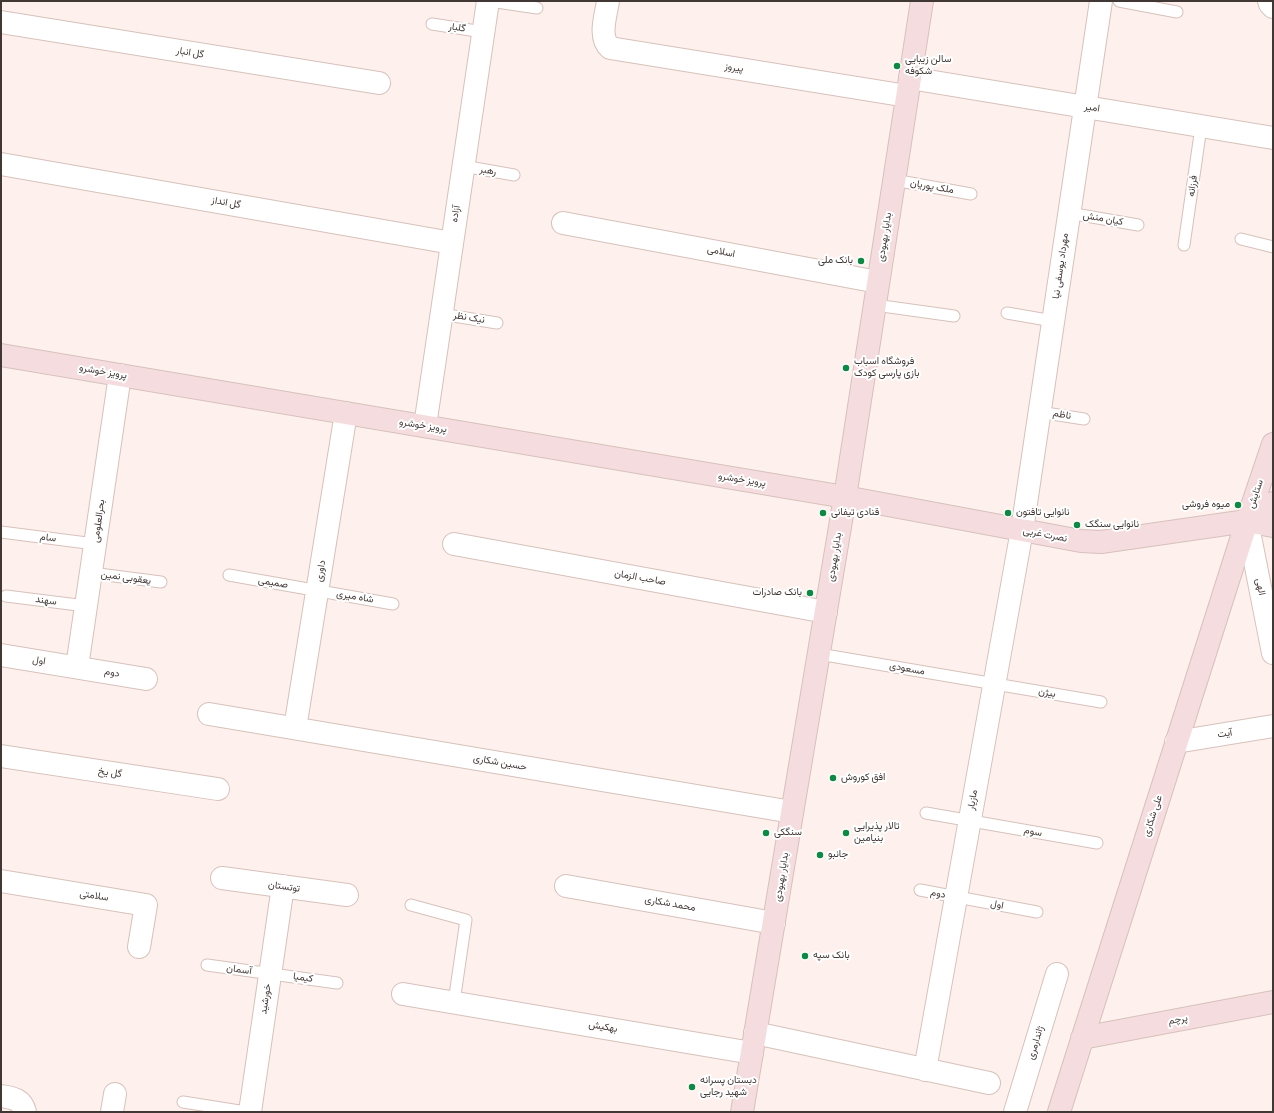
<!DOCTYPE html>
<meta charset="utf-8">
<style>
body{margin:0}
#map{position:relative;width:1274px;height:1113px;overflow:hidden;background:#fef1ed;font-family:"Titillium Web",sans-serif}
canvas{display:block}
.frame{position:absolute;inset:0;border:2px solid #413836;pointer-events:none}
</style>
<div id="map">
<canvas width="1274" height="1113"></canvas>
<div class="frame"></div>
</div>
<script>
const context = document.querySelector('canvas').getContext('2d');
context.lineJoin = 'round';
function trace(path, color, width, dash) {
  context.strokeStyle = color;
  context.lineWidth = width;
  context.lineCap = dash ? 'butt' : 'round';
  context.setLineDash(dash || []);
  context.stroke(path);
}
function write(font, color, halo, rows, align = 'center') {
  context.font = font + ' "Titillium Web",Vazirmatn,sans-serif';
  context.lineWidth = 4;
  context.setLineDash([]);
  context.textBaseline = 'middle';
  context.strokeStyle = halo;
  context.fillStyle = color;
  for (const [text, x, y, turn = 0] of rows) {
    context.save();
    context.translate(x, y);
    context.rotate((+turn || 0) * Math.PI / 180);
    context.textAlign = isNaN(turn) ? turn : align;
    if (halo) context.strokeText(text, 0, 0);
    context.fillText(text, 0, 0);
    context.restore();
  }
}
const lane = new Path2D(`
 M 490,1 L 537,8
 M 1119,1 L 1177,12
 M 432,24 L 483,32
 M 463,166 L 514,175
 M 894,180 L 971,194
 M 1069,213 L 1138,225
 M 1241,239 L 1273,247
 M 1184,245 L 1201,127
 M 875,305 L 954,316
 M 1007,313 L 1053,321
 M 441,314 L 497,323
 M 1039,412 L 1084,419
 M 1,532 L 95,544
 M 91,573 L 161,582
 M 229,575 L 393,604
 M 6,596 L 86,606
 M 819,654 L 1101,702
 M 926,813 L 1097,843
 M 920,890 L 1037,912
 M 411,905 L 466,920 L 454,1002
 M 207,965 L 337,983
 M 183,1102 L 246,1112`);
const street = new Path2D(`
 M 608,1 C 606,15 598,37 610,48 L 907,96
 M 1269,1 L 1270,4 L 1273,7
 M 1,22 L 379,83
 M 910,78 L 1273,138
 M 1,164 L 452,243
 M 563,223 L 878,282
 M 425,426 L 488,1
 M 1247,521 L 1273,653
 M 454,544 L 826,612
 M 1,655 L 146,679
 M 77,667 L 120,375
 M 209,714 L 792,812
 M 295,728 L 346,413
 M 1176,742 L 1273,726
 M 1,756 L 218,789
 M 222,878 L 347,895
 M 1,881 L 146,905 L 139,947
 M 566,886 L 774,923
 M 403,994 L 752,1053
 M 755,1033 L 989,1083
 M 925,1070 L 1022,530 L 1101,1
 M 1,1096 C 13,1098 22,1099 25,1112
 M 112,1112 L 115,1094
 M 250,1112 L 283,886
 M 1015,1112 L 1057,974`);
const secondary = new Path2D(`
 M 1,355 L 845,497 L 1081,541 L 1101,542 L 1247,521 L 1273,526
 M 1247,521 L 1273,503
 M 1082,1038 L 1273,1002
 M 742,1112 L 845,497 L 922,1
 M 1059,1112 L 1247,521 L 1273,444`);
const markers = [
 [897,66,4,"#0d8943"],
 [861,261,4,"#0d8943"],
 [846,368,4,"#0d8943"],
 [1238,505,4,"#0d8943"],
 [823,513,4,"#0d8943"],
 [1008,513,4,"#0d8943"],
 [1077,525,4,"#0d8943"],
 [810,593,4,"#0d8943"],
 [833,778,4,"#0d8943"],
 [766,833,4,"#0d8943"],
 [846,833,4,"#0d8943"],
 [820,855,4,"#0d8943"],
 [805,956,4,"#0d8943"],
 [692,1087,4,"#0d8943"]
];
const streetNames = [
 ["گلبار",457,28,8],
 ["گل انبار",190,53,9],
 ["پیروز",734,68,9],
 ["امیر",1092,108,9],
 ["رهبر",488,171,9],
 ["فرزانه",1193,186,-82],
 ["ملک پوریان",932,187,10],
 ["گل انداز",226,203,10],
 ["آزاده",456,214,-81],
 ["کیان منش",1103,219,10],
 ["بدایار بهبودی",885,237,-81],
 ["اسلامی",721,252,11],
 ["مهرداد یوسفی نیا",1061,266,-82],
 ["نیک نظر",469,318,9],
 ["پرویز خوشرو",103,372,10],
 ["ناظم",1062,415,10],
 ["پرویز خوشرو",423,426,9],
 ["پرویز خوشرو",742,480,9],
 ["ستایش",1256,494,-71],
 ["بحرالعلومی",99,521,-82],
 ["نصرت غربی",1045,535,11],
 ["سام",48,538,7],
 ["بدایار بهبودی",835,557,-81],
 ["داوری",321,571,-81],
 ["یعقوبی نمین",126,578,8],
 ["صاحب الزمان",640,578,10],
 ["صمیمی",273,583,10],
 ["الهی",1260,587,79],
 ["شاه میری",355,597,10],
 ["سهند",46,601,7],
 ["اول",39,661,9],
 ["مسعودی",907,669,10],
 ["دوم",112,673,10],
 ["بیژن",1047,693,10],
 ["آیت",1225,734,-9],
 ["حسین شکاری",500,763,10],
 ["گل یخ",110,773,9],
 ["مازیار",973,800,-80],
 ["علی شکاری",1153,816,-72],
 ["سوم",1033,832,10],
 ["بدایار بهبودی",782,877,-81],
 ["توتستان",284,887,8],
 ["دوم",938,894,11],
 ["سلامتی",94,896,9],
 ["محمد شکاری",670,904,10],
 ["اول",997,905,10],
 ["آسمان",239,970,8],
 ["کیمیا",303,978,8],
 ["خورشید",266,999,-82],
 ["پرچم",1178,1020,-11],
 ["بهکیش",603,1027,10],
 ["ژاندارمری",1036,1043,-73]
];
const poiNames = [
 ["سالن زیبایی",905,60],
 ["شکوفه",905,72],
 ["بانک ملی",853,261,"right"],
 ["فروشگاه اسباب",854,362],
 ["بازی پارسی کودک",854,374],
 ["میوه فروشی",1230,505,"right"],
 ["قنادی تیفانی",831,513],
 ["نانوایی تافتون",1016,513],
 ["نانوایی سنگک",1085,525],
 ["بانک صادرات",802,593,"right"],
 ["افق کوروش",841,778],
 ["تالار پذیرایی",854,827],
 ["بنیامین",854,839],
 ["سنگکی",774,833],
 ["جانبو",828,855],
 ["بانک سپه",813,956],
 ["دبستان پسرانه",700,1081],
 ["شهید رجایی",700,1093]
];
trace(lane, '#d7c1bb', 13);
trace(street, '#d7c1bb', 24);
trace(secondary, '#d7c1bb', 24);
trace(lane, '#fff', 11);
trace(street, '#fff', 22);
trace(secondary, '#f5dcde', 22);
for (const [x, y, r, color] of markers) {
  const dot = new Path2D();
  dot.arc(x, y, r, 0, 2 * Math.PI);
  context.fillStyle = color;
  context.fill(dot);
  trace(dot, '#fff', 1.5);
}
write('10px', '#413836', '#fff', streetNames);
write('10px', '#413836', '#fff', poiNames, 'left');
</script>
